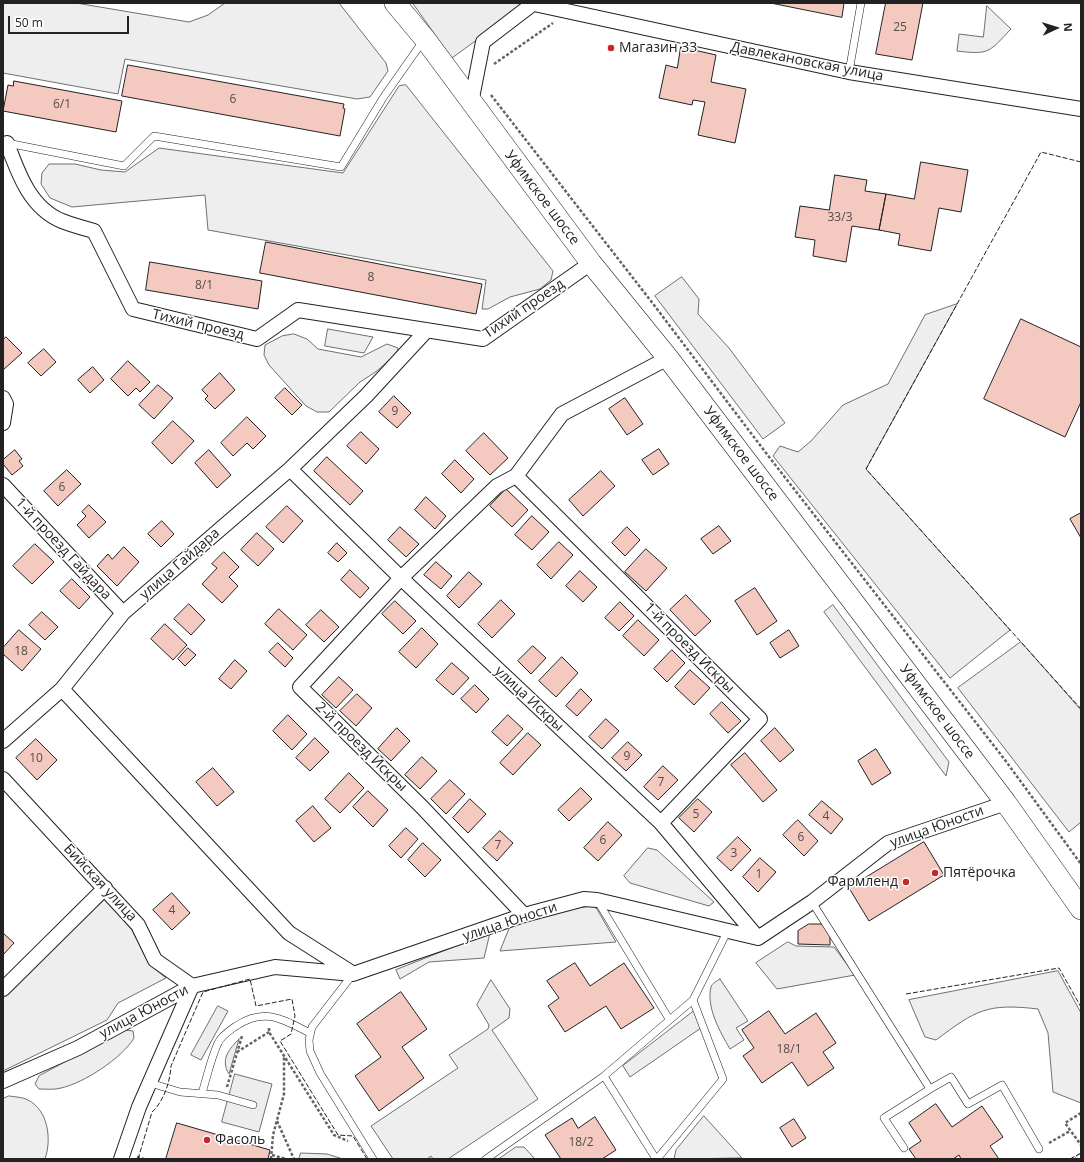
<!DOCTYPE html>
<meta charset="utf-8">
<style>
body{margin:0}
#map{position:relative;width:1084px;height:1162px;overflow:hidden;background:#fff;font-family:"Open Sans",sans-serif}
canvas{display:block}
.frame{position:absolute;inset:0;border:4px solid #222;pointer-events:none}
.north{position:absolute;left:1036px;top:8px;width:40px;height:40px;-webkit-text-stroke:3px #fff;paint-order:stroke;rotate:86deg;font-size:11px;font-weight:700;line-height:16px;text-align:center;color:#222}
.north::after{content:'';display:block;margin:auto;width:14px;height:18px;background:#222;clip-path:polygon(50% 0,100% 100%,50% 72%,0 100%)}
.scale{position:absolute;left:8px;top:16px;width:121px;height:18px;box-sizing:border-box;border:2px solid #222;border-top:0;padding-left:5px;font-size:12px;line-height:14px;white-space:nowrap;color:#222;-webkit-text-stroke:3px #fff;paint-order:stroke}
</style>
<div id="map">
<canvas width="1084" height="1162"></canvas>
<div class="frame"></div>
<div class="north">N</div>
<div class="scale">50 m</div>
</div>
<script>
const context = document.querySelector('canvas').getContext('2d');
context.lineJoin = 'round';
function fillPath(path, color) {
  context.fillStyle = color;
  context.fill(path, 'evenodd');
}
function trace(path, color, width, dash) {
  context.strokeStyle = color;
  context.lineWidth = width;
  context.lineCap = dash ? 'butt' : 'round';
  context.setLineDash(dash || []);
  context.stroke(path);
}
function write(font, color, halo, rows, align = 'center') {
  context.font = font + ' "Open Sans",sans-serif';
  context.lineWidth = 3;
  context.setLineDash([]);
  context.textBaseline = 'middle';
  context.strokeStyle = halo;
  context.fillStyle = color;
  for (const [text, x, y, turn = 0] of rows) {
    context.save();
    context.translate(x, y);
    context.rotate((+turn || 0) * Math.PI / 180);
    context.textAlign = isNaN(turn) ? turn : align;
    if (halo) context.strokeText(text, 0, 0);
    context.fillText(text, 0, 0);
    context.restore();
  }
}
const green = new Path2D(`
 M 3,3 L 76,3 L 189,22 L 208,15 L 225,3 L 339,3 L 386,63 L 388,71 L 370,97 L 357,99 L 125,59 L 118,94 L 3,73 Z
 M 987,6 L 1011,29 C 989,52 990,55 957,51 L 959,34 L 983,37 Z
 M 406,85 L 553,271 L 551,280 L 540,289 L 510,297 L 488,309 L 482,309 L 486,280 L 208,230 L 205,195 L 72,207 L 50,198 L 41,184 L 42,173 L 49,164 L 75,164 L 101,170 L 125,172 L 159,148 L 343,173 L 399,86 Z
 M 682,277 L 699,299 L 698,314 L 729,348 L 785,423 L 763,439 L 655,296 Z
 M 957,304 L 866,469 L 1010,630 L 950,678 L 773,456 L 780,446 L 798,452 L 811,441 L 843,405 L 888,384 L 925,315 Z
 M 328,329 L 373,337 L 364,353 L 325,346 Z
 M 294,334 L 307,339 L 318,349 L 361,357 L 387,344 L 398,348 L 397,353 L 377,371 L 360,382 L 329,412 L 317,412 L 306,406 L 269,365 L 264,355 L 265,345 L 282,336 Z
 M 833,605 L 949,762 L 946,776 L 824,612 Z
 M 1021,642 L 1081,710 L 1081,822 L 1069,832 L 958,688 Z
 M 648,848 L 657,850 L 714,902 L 709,906 L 630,883 L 624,876 Z
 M 105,899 L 132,930 L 149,964 L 166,978 L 118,1003 L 107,1020 L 3,1071 L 3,998 Z
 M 593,906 L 597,909 L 616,942 L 500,951 L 510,926 L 571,909 Z
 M 490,933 L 484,958 L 429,962 L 400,979 L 396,970 Z
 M 788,942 L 796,946 L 834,947 L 855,975 L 777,989 L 756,963 Z
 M 1058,971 L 1081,1013 L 1081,1103 L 1053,1092 L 1048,1033 L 1038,1009 C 987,1003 976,1010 936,1040 L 925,1037 L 909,1000 Z
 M 720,979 L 748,1021 L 736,1028 L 744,1040 L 730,1049 C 720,1032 706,1007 711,987 C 712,983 717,981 720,979 Z
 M 491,980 L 510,1009 L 509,1018 L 492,1030 L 538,1099 L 448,1159 L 433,1159 L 431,1156 L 427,1159 L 393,1159 L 371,1126 L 458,1068 L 449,1055 L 488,1029 L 489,1025 L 477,1005 Z
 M 694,1011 L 701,1028 L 630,1077 L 623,1066 Z
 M 125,1030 L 133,1031 L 134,1038 C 122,1058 84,1083 61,1088 C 55,1090 46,1089 39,1089 L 35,1084 L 39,1076 Z
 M 239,1039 L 229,1074 C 220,1060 229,1049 239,1039 Z
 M 9,1096 C 15,1097 23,1097 28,1100 C 48,1110 52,1139 45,1159 L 3,1159 L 3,1099 Z
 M 704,1116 L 742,1158 L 674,1159 L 676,1150 Z
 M 516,1147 L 524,1147 L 535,1159 L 499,1159 Z
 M 301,1153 L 327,1154 L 343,1159 L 299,1159 Z`);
const parking = new Path2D(`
 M 413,3 L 522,3 L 522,7 L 452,58 Z
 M 218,1006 L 228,1011 L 201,1060 L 191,1055 Z
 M 235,1074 L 272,1084 L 259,1132 L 222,1122 Z`);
const building = new Path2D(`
 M 771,3 L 844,3 L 842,17 Z
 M 886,3 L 923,3 L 912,60 L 876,54 Z
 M 681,47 L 716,55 L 711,82 L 746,89 L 735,143 L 698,135 L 705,102 L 693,100 L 692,105 L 659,98 L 666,65 L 677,68 Z
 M 128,65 L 344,104 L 343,108 L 345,109 L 340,136 L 122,96 Z
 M 14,81 L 122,101 L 116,132 L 3,111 L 8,85 L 13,86 Z
 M 921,162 L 968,170 L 961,212 L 939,208 L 931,251 L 898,245 L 900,234 L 879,230 L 886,194 L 914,199 Z
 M 835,175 L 867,180 L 865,191 L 886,194 L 879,230 L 852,226 L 846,262 L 813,256 L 815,240 L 795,237 L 800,206 L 829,210 Z
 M 266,242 L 482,284 L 476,314 L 260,273 Z
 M 150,262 L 262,281 L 258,309 L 146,290 Z
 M 1021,319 L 1081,347 L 1081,402 L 1065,437 L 984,399 Z
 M 6,337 L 22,353 L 3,370 L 3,340 Z
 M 44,349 L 56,362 L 41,376 L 28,363 Z
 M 128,361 L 150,382 L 140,392 L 136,388 L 128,396 L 111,379 Z
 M 93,367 L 104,380 L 90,393 L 78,380 Z
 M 220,373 L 235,390 L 215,409 L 205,399 L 208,396 L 202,390 Z
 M 158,385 L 173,398 L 154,419 L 139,405 Z
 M 285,388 L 302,405 L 292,415 L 275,398 Z
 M 394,396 L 411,413 L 397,428 L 379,412 Z
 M 625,398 L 643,424 L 627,435 L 609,409 Z
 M 247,417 L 266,436 L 253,449 L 247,443 L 233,456 L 221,443 Z
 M 173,421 L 194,441 L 172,464 L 152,443 Z
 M 361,432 L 379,449 L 366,464 L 347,446 Z
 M 484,433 L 508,458 L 490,475 L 466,451 Z
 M 659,449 L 669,464 L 653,475 L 642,460 Z
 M 15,450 L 22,459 L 19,461 L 23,466 L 12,475 L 3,464 L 3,460 Z
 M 209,450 L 231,475 L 217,488 L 195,463 Z
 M 327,457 L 363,491 L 350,505 L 314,471 Z
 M 455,460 L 474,479 L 461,493 L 442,474 Z
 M 67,470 L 81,484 L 58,506 L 44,491 Z
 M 601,471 L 615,486 L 583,516 L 569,500 Z
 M 506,489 L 528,510 L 512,527 L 490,506 Z
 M 426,497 L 446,516 L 435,529 L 415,510 Z
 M 89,505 L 106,522 L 89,538 L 77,525 L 86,516 L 82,512 Z
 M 287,506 L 303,521 L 283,543 L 266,527 Z
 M 1081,513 L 1081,538 L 1070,519 Z
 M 532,516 L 549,532 L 532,550 L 515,535 Z
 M 162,521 L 174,534 L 161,547 L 148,534 Z
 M 719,526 L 731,541 L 713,554 L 701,539 Z
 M 400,527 L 419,544 L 406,557 L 388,540 Z
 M 627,527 L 640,540 L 625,556 L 612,543 Z
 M 257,533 L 274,549 L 258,566 L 241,550 Z
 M 559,542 L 573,555 L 551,579 L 537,565 Z
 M 337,543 L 347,553 L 338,562 L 328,553 Z
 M 35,544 L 54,562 L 32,584 L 13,566 Z
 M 124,547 L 139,562 L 117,586 L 97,566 L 108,554 L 112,559 Z
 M 646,549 L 667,568 L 646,591 L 625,572 Z
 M 224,552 L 239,567 L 229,577 L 238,586 L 222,603 L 202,584 L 217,568 L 212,564 Z
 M 436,562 L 452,576 L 441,589 L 424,575 Z
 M 350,570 L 369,588 L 360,598 L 341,580 Z
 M 580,571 L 597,587 L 583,602 L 566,586 Z
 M 469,572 L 482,584 L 459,608 L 447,596 Z
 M 72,579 L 90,597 L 79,609 L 60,591 Z
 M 755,588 L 777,621 L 757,635 L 735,601 Z
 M 686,595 L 711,621 L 695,636 L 670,610 Z
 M 501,600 L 515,614 L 492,638 L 478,624 Z
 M 395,601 L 416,621 L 403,634 L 382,614 Z
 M 620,602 L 634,616 L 619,631 L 605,618 Z
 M 189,604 L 205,620 L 191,635 L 174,619 Z
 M 279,609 L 307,635 L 293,650 L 265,624 Z
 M 321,610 L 339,627 L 324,642 L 306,625 Z
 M 42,612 L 58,627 L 45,640 L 29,625 Z
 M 638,620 L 659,640 L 644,656 L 623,636 Z
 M 165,624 L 187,645 L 173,660 L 151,639 Z
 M 422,628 L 438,644 L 416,668 L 399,652 Z
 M 19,630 L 41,649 L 22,671 L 3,654 L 3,648 Z
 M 789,630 L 799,646 L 780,658 L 770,643 Z
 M 278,643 L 293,658 L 285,667 L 269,652 Z
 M 533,646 L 546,658 L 531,674 L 518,661 Z
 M 188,648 L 196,655 L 185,666 L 178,659 Z
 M 672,650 L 685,663 L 667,682 L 654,669 Z
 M 562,657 L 578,673 L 556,697 L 539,681 Z
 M 235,660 L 247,671 L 231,689 L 219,679 Z
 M 452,663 L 469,678 L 453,695 L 436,680 Z
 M 690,670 L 710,688 L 694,705 L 675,687 Z
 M 339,677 L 353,690 L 336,708 L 322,695 Z
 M 475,685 L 489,699 L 476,713 L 461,699 Z
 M 581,689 L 592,700 L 577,716 L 566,706 Z
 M 357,694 L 372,708 L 356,726 L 340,711 Z
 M 722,702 L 741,721 L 728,733 L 710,714 Z
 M 288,715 L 307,734 L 292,750 L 273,731 Z
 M 508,715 L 523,729 L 507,746 L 492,732 Z
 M 606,719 L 619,731 L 602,749 L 589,737 Z
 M 397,728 L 410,741 L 391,761 L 378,749 Z
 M 775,728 L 794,750 L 780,762 L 761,741 Z
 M 528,733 L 541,745 L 513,775 L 500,763 Z
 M 315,738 L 329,752 L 310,771 L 296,758 Z
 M 36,739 L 57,760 L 37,780 L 16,758 Z
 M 628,742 L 642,755 L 626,771 L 612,758 Z
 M 876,749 L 891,773 L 872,785 L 858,761 Z
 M 745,753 L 777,790 L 763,802 L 731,765 Z
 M 422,757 L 437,771 L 420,789 L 405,775 Z
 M 663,766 L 678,780 L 658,800 L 644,787 Z
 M 213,768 L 234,792 L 217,806 L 196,782 Z
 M 349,773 L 364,788 L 340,813 L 325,799 Z
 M 450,780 L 465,794 L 446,814 L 431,799 Z
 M 581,788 L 592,799 L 569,821 L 558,810 Z
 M 368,791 L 388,810 L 373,827 L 353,807 Z
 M 470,799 L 486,814 L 468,833 L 453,818 Z
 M 698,799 L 712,812 L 694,832 L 679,818 Z
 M 822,801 L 843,819 L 831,834 L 809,815 Z
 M 313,806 L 331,828 L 314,842 L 296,821 Z
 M 798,820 L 818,841 L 804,856 L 783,835 Z
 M 608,822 L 622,835 L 598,861 L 584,848 Z
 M 406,828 L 418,839 L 401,858 L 389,846 Z
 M 500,831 L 513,843 L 497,861 L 483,848 Z
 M 738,837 L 751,850 L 731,871 L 717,858 Z
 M 924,842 L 944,875 L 869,921 L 849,888 Z
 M 423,843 L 441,860 L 425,877 L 408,860 Z
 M 760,858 L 776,872 L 758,892 L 743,877 Z
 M 172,893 L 190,913 L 172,930 L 153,910 Z
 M 809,924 L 821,924 L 830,932 L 830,945 L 798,944 L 798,931 Z
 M 3,933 L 14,943 L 3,955 Z
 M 575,963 L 590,986 L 624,963 L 654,1008 L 621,1029 L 606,1006 L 565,1032 L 548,1006 L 559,998 L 547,981 Z
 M 401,992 L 427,1029 L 402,1047 L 424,1078 L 379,1111 L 355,1076 L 381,1057 L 357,1024 Z
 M 769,1011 L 785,1034 L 816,1013 L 836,1043 L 823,1052 L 834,1068 L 808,1086 L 792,1062 L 762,1083 L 743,1056 L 754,1048 L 742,1030 Z
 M 936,1104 L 952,1127 L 982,1106 L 1003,1137 L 990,1146 L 999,1159 L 961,1159 L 959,1155 L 953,1159 L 916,1159 L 909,1149 L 921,1141 L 909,1123 Z
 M 595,1117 L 616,1150 L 602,1159 L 561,1159 L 545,1135 L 572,1118 L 578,1128 Z
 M 794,1119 L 806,1138 L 792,1147 L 780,1128 Z
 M 177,1123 L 270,1150 L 268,1159 L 166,1159 Z`);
const path = new Path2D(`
 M 494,64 L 553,23
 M 491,95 L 654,305 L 766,453 L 1005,760 L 1081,864
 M 269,1028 L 269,1032 L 334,1135 L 348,1141
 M 237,1052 L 269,1032
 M 227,1087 L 242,1036
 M 1081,1113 L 1065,1123 L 1081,1145
 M 277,1121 L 294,1159
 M 1049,1143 L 1070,1131
 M 272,1155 L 286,1159
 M 137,1157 L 144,1159
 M 271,1159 L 273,1135 L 284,1094 L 284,1057`);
const lane = new Path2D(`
 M 849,72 L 861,3
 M 7,143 L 124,166 L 154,136 L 341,167 L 383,98 L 423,41
 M 597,900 L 669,1019
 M 812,902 L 930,1089 L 951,1077 L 968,1104 L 1002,1085 L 1039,1149
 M 353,974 L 312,1027 L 309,1040 L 310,1051 L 320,1073 L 373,1159
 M 604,1076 L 656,1159
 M 150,1083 L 180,1092 L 218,1095 L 253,1105
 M 202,1093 C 207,1077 211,1058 218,1043 C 222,1035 229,1031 236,1026 C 265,1007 282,1019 310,1033
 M 904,1148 L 884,1118 L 930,1089
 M 486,1159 L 604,1076 L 693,1000 L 728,930
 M 657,1159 L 723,1079 L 693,1000
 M 1079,1159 L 1081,1158`);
const street = new Path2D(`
 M 534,4 L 849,72 L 1081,109
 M 471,103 L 483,42 L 534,3
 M 7,143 C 18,173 30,208 62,221 C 72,225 83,228 94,231 L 133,309 L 257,339 L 298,310 L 483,339 L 591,263
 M 3,398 L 6,404 L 3,423
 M 290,469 L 401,578 L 661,823 L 758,938
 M 516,476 L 760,719 L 661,823
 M 3,485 L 123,613
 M 62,689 L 289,933 L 352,973
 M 3,741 L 62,689 L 123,613 L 290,469 L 366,396 L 427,330
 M 3,779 L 138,925 L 155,960 L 192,986 L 139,1107 L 121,1159
 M 524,915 L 422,807 L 300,687 L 401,578 L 497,486 L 516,476 L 562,414 L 668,358
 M 3,989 L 105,888
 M 3,1081 L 78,1048 L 192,986 L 275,967 L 353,974 L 524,915 L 584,899 L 597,900 L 758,938 L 812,902 L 888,843 L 1006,803`);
const secondary = new Path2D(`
 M 395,3 L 425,39 L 591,263 L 668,358 L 1006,803 L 1081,909`);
const fence = new Path2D(`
 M 1081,162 L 1041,152 L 866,469 L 1081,709
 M 906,994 L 1059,968 L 1081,1007
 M 138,1159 L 152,1112 C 164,1101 170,1082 171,1066 L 203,992 L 250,979 L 256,1006 L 292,999 L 295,1016 L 291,1034 L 280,1041 L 338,1135 L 353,1136 L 367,1159
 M 1070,1159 L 1081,1153`);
const markers = [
 [611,48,4,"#c62828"],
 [935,873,4,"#c62828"],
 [906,882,4,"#c62828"],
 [207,1140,4,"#c62828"]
];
const numberNames = [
 ["25",900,28],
 ["6",233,100],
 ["6/1",62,105],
 ["33/3",840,218],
 ["8",371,278],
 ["8/1",204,286],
 ["9",395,412],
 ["6",62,488],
 ["18",21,652],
 ["9",627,757],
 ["10",36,759],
 ["7",661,783],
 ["5",696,815],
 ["4",826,817],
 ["6",801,838],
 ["6",603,841],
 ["7",498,846],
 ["3",734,854],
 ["1",759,875],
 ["4",172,911],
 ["18/1",789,1050],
 ["18/2",581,1143]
];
const poiNames = [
 ["Магазин 33",619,48],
 ["Пятёрочка",943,873],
 ["Фармленд",898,882,"right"],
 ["Фасоль",215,1140]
];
const streetNames = [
 ["Давлекановская улица",807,62,11],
 ["Уфимское шоссе",542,198,53],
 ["Тихий проезд",524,309,-34],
 ["Тихий проезд",198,325,13],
 ["Уфимское шоссе",741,454,53],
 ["1-й проезд Гайдара",63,549,47],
 ["улица Гайдара",180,564,-41],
 ["1-й проезд Искры",689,648,45],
 ["улица Искры",529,699,43],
 ["Уфимское шоссе",937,712,53],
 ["2-й проезд Искры",361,747,44],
 ["улица Юности",937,827,-20],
 ["Бийская улица",100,883,47],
 ["улица Юности",510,922,-18],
 ["улица Юности",144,1012,-28]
];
fillPath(green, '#eee');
trace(green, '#6f6f6f', 1);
fillPath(parking, '#ededed');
trace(parking, '#6f6f6f', 1);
fillPath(building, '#f3c9c0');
trace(building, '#222', 1);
trace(lane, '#222', 8);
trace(street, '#222', 16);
trace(secondary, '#222', 22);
trace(path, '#646464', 2.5, [3, 2]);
trace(lane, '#fff', 7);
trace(street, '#fff', 14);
trace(secondary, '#fff', 21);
trace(fence, '#222', 1, [5, 2]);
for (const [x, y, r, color] of markers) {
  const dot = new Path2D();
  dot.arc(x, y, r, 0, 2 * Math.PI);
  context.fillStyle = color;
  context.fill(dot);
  trace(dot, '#fff', 1.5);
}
write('12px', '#564c4a', null, numberNames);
write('14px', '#222', '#fff', poiNames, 'left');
write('14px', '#222', '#fff', streetNames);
</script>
